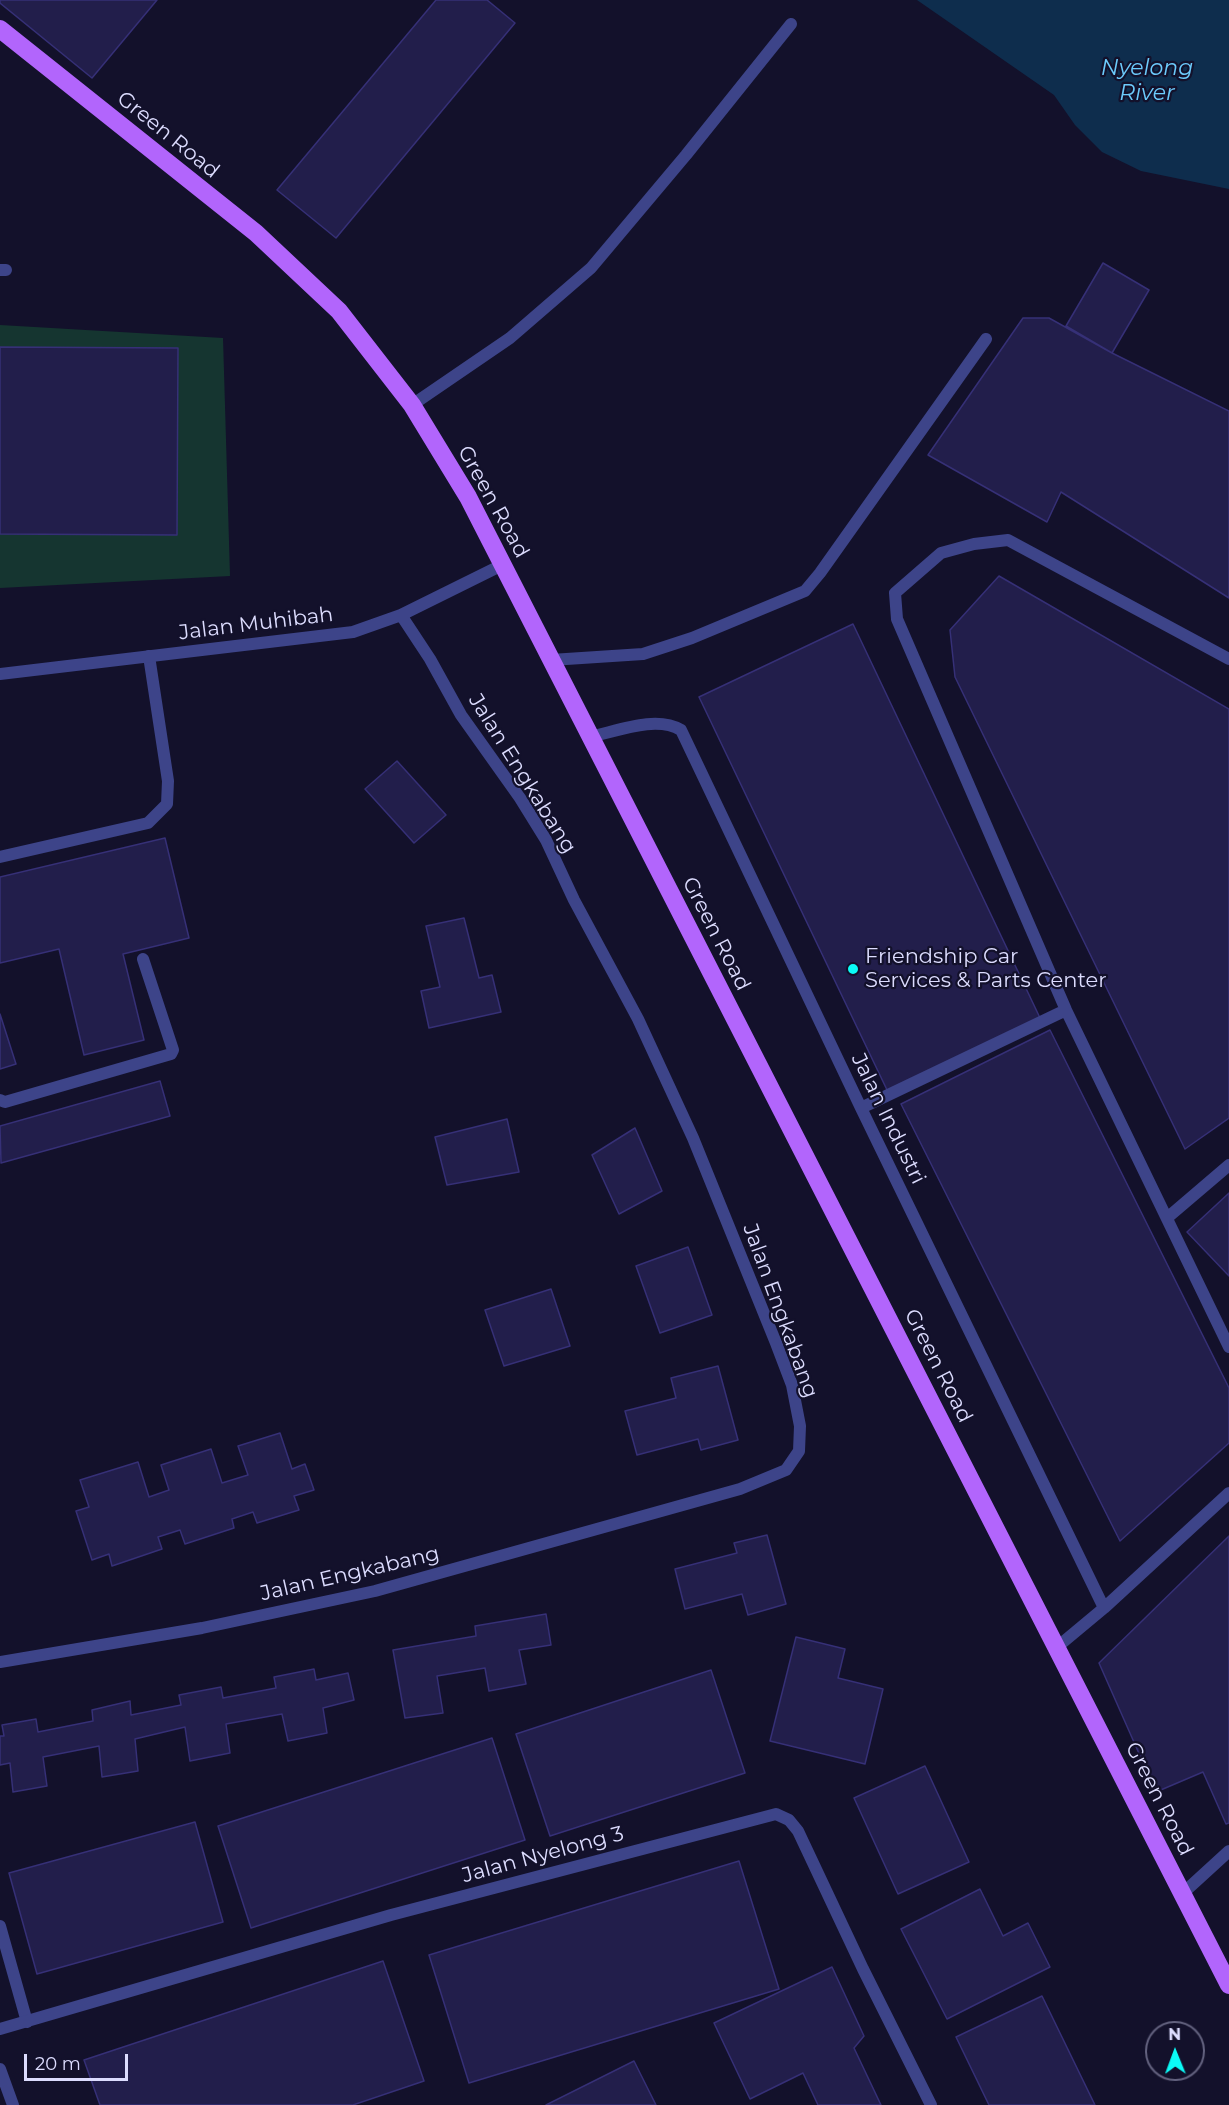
<!DOCTYPE html>
<style>
body{margin:0}
#map{position:relative;width:1229px;height:2105px;overflow:hidden;background:#13112b;font-family:Montserrat,sans-serif}
canvas{display:block}
.north{position:absolute;left:1145px;top:2021px;width:60px;height:60px;box-sizing:border-box;background:#13112b;border:2px solid #63627f;border-radius:50%;rotate:359deg;font-size:16px;font-weight:700;line-height:24px;text-align:center;color:#dcdcfe}
.north::after{content:'';display:block;margin:auto;width:21px;height:27px;background:#0bfbf6;clip-path:polygon(50% 0,100% 100%,50% 72%,0 100%)}
.scale{position:absolute;left:24px;top:2054px;width:104px;height:27px;box-sizing:border-box;border:3px solid #dcdcfe;border-top:0;padding-left:8px;font-size:18px;line-height:21px;white-space:nowrap;color:#dcdcfe;-webkit-text-stroke:4px #13112b;paint-order:stroke}
</style>
<div id="map">
<canvas width="1229" height="2105"></canvas>
<div class="north">N</div>
<div class="scale">20 m</div>
</div>
<script>
const context = document.querySelector('canvas').getContext('2d');
context.lineJoin = 'round';
function fillPath(path, color) {
  context.fillStyle = color;
  context.fill(path, 'evenodd');
}
function trace(path, color, width, dash) {
  context.strokeStyle = color;
  context.lineWidth = width;
  context.lineCap = dash ? 'butt' : 'round';
  context.setLineDash(dash || []);
  context.stroke(path);
}
function write(font, color, halo, rows, align = 'center') {
  context.font = font + ' Montserrat,sans-serif';
  context.lineWidth = 4.5;
  context.setLineDash([]);
  context.textBaseline = 'middle';
  context.strokeStyle = halo;
  context.fillStyle = color;
  for (const [text, x, y, turn = 0] of rows) {
    context.save();
    context.translate(x, y);
    context.rotate((+turn || 0) * Math.PI / 180);
    context.textAlign = isNaN(turn) ? turn : align;
    if (halo) context.strokeText(text, 0, 0);
    context.fillText(text, 0, 0);
    context.restore();
  }
}
const green = new Path2D(`
 M 0,325 L 223,338 L 230,576 L 0,588 Z`);
const water = new Path2D(`
 M 917,0 L 1229,0 L 1229,189 L 1141,171 L 1102,152 L 1075,125 L 1054,95 Z`);
const building = new Path2D(`
 M 0,0 L 157,0 L 92,78 L 0,3 Z
 M 436,0 L 487,0 L 515,23 L 336,238 L 277,190 Z
 M 1103,263 L 1149,290 L 1112,353 L 1066,326 Z
 M 1023,318 L 1049,318 L 1112,353 L 1229,411 L 1229,598 L 1061,492 L 1047,522 L 928,455 Z
 M 0,347 L 178,348 L 177,535 L 0,534 Z
 M 999,576 L 1229,709 L 1229,1118 L 1185,1149 L 955,677 L 950,630 Z
 M 853,624 L 1041,1020 L 888,1092 L 699,697 Z
 M 397,761 L 446,815 L 414,843 L 365,789 Z
 M 165,838 L 189,938 L 123,954 L 144,1040 L 84,1055 L 59,949 L 0,963 L 0,877 Z
 M 464,918 L 479,978 L 492,975 L 501,1012 L 429,1028 L 421,991 L 440,987 L 426,926 Z
 M 0,1014 L 16,1064 L 0,1069 Z
 M 1050,1030 L 1229,1388 L 1229,1443 L 1120,1541 L 901,1104 Z
 M 160,1081 L 170,1116 L 1,1163 L 0,1126 Z
 M 507,1119 L 519,1172 L 447,1185 L 435,1137 Z
 M 635,1128 L 662,1191 L 619,1214 L 592,1155 Z
 M 1229,1193 L 1229,1276 L 1187,1232 Z
 M 688,1247 L 712,1315 L 660,1333 L 636,1266 Z
 M 551,1289 L 570,1346 L 504,1366 L 485,1310 Z
 M 718,1366 L 738,1440 L 701,1450 L 698,1439 L 637,1455 L 625,1411 L 676,1398 L 671,1378 Z
 M 280,1433 L 292,1469 L 305,1464 L 314,1490 L 294,1496 L 299,1510 L 257,1523 L 253,1512 L 232,1519 L 234,1528 L 185,1544 L 180,1530 L 158,1537 L 162,1549 L 112,1566 L 109,1554 L 92,1560 L 76,1511 L 89,1507 L 80,1480 L 138,1462 L 149,1497 L 169,1490 L 161,1465 L 211,1449 L 222,1483 L 248,1475 L 238,1446 Z
 M 767,1535 L 786,1604 L 748,1615 L 742,1594 L 685,1609 L 675,1569 L 737,1553 L 734,1543 Z
 M 1229,1536 L 1229,1823 L 1226,1824 L 1203,1772 L 1156,1792 L 1099,1663 Z
 M 546,1614 L 551,1645 L 519,1650 L 526,1684 L 489,1691 L 485,1668 L 437,1676 L 443,1713 L 405,1718 L 393,1650 L 476,1636 L 475,1626 Z
 M 796,1637 L 845,1649 L 838,1678 L 883,1689 L 865,1764 L 770,1741 Z
 M 314,1669 L 316,1680 L 348,1673 L 354,1700 L 323,1708 L 327,1733 L 288,1741 L 282,1714 L 226,1724 L 230,1753 L 190,1761 L 185,1727 L 135,1739 L 138,1771 L 102,1777 L 99,1746 L 43,1757 L 47,1786 L 13,1792 L 10,1763 L 0,1765 L 0,1736 L 4,1736 L 2,1725 L 36,1719 L 38,1732 L 93,1721 L 92,1710 L 130,1701 L 131,1715 L 181,1705 L 179,1695 L 221,1687 L 223,1698 L 276,1688 L 274,1677 Z
 M 711,1670 L 745,1773 L 550,1836 L 516,1734 Z
 M 492,1738 L 525,1840 L 251,1928 L 218,1826 Z
 M 925,1766 L 969,1862 L 898,1894 L 854,1798 Z
 M 195,1822 L 223,1922 L 37,1974 L 9,1873 Z
 M 739,1861 L 779,1989 L 469,2083 L 429,1955 Z
 M 980,1889 L 1003,1936 L 1028,1923 L 1050,1967 L 947,2019 L 901,1929 Z
 M 383,1961 L 424,2081 L 353,2105 L 100,2105 L 84,2060 Z
 M 832,1967 L 864,2036 L 854,2048 L 881,2105 L 818,2105 L 803,2073 L 750,2099 L 714,2023 Z
 M 1042,1996 L 1095,2105 L 989,2105 L 956,2037 Z
 M 634,2061 L 656,2105 L 546,2105 Z`);
const lane = new Path2D(`
 M 0,270 L 6,270
 M 412,405 L 510,338 L 591,268 L 686,155 L 791,24
 M 551,660 L 643,654 L 692,638 L 805,591 L 820,573 L 986,339
 M 0,857 L 148,823 L 167,804 L 168,781 L 149,656
 M 0,1100 L 5,1102 L 171,1054 L 173,1050 L 143,959
 M 0,1926 L 27,2022`);
const street = new Path2D(`
 M 1229,659 L 1008,540 L 974,544 L 941,553 L 895,593 L 897,619 L 1066,1010 L 1229,1347
 M 0,674 L 353,632 L 401,615 L 502,565
 M 590,737 C 618,731 656,715 681,730 L 861,1108 L 1104,1608
 M 861,1108 L 1066,1010
 M 1167,1218 L 1229,1165
 M 1056,1648 L 1104,1608 L 1229,1493
 M 0,1662 L 202,1628 L 375,1591 L 740,1489 L 786,1470 L 799,1451 L 800,1426 L 792,1385 L 776,1343 L 693,1138 L 638,1019 L 574,900 L 546,840 L 520,798 L 461,715 L 430,659 L 401,615
 M 1182,1894 L 1229,1851
 M 0,2029 L 391,1915 L 776,1814 L 789,1820 L 798,1831 L 863,1969 L 931,2105
 M 0,2069 L 13,2105`);
const primary = new Path2D(`
 M 0,29 L 256,233 L 339,311 L 412,405 L 468,497 L 1229,1985`);
const markers = [
 [853,969,6,"#0bfbf6"]
];
const streetNames = [
 ["Green Road",168,135,39],
 ["Green Road",493,502,61],
 ["Jalan Muhibah",256,624,-7],
 ["Jalan Engkabang",522,774,58],
 ["Green Road",716,934,63],
 ["Jalan Industri",888,1119,64],
 ["Jalan Engkabang",780,1311,70],
 ["Green Road",938,1366,63],
 ["Jalan Engkabang",350,1574,-13],
 ["Green Road",1159,1799,63],
 ["Jalan Nyelong 3",543,1855,-15]
];
const poiNames = [
 ["Friendship Car",865,957],
 ["Services & Parts Center",865,981]
];
const waterNames = [
 ["Nyelong",1147,69],
 ["River",1147,94]
];
fillPath(green, '#153530');
fillPath(water, '#0e2d4d');
fillPath(building, '#221e4b');
trace(building, '#363077', 1.5);
trace(lane, '#3d4489', 12);
trace(street, '#3d4489', 12);
trace(primary, '#b265fc', 18);
for (const [x, y, r, color] of markers) {
  const dot = new Path2D();
  dot.arc(x, y, r, 0, 2 * Math.PI);
  context.fillStyle = color;
  context.fill(dot);
  trace(dot, '#13112b', 2);
}
write('21px', '#dcdcfe', '#13112b', streetNames);
write('21px', '#dcdcfe', '#13112b', poiNames, 'left');
write('italic 22px', '#6ccbfc', '#13112b', waterNames);
</script>
